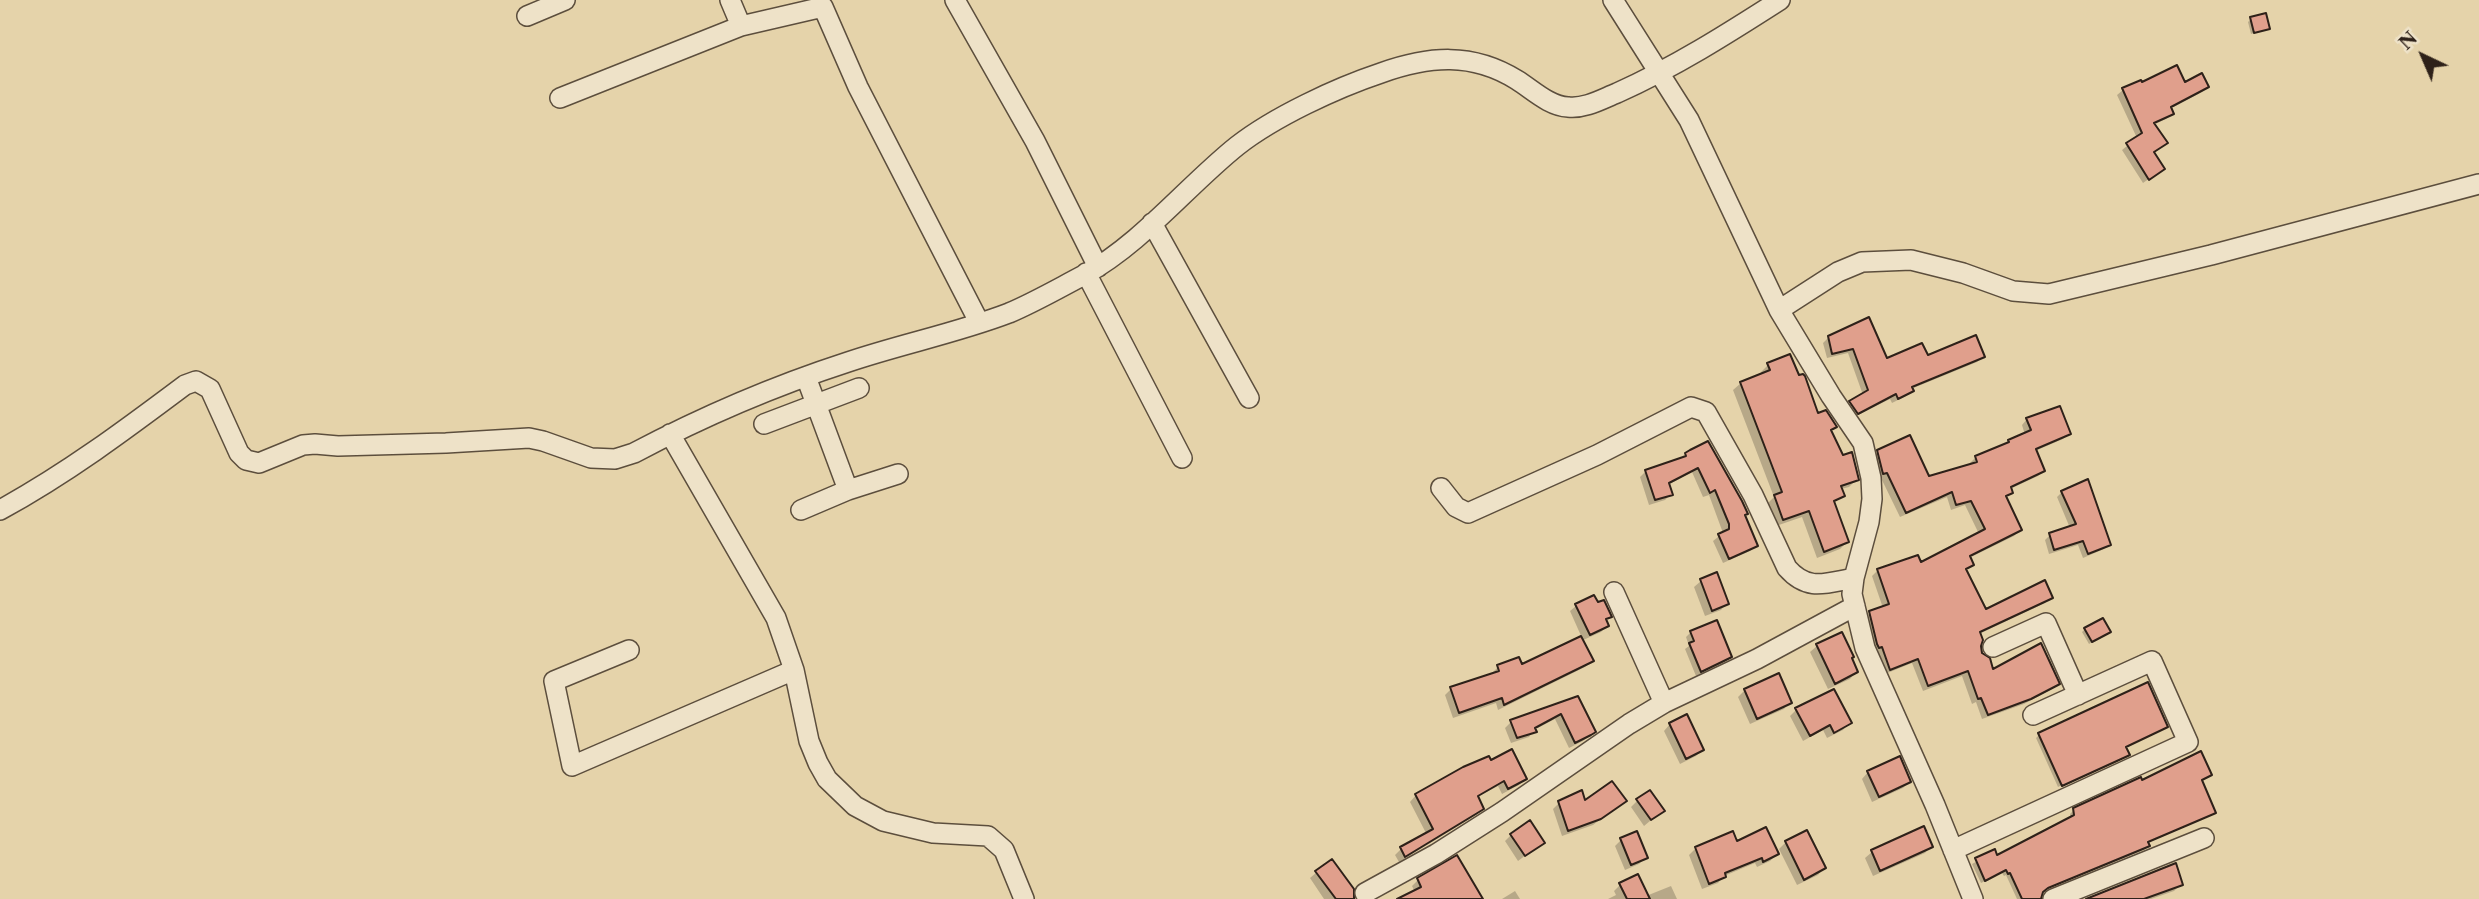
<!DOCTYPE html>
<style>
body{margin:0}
#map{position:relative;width:2479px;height:899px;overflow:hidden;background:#e5d3aa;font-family:"Libre Caslon Text",serif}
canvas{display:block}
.north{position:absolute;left:2388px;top:21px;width:70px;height:70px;-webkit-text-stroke:5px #eee2c8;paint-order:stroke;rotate:316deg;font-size:19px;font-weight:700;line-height:28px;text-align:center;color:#2e2119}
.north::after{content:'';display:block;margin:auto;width:24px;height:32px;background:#2e2119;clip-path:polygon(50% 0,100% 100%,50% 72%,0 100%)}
</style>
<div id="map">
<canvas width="2479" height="899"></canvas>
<div class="north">N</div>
</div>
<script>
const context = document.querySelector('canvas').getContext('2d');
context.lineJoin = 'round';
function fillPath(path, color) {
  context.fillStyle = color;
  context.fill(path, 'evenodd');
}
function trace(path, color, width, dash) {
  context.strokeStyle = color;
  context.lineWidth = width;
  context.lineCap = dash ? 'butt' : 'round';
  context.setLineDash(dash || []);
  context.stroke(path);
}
const shadow = new Path2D(`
 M 2251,19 L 2268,28 L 2251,34 L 2248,22 Z
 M 2140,82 L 2141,85 L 2184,84 L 2207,87 L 2202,92 L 2170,109 L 2172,113 L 2166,119 L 2153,125 L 2160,148 L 2152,153 L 2163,169 L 2143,183 L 2122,150 L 2137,138 L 2117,95 L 2123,90 Z
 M 1829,337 L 1886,361 L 1927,357 L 1983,356 L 1977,362 L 1911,389 L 1906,396 L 1892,403 L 1890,399 L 1852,418 L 1845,407 L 1863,395 L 1848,353 L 1827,358 L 1823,343 Z
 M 1768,365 L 1817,416 L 1835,427 L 1830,432 L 1842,457 L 1857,479 L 1849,487 L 1841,489 L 1843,495 L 1833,504 L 1847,542 L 1840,549 L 1817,558 L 1802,517 L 1776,526 L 1767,504 L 1774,497 L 1733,390 L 1741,383 L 1762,375 L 1761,372 Z
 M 2027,419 L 2069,433 L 2063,439 L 2035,451 L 2043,471 L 2038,476 L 2010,489 L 2011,493 L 2005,499 L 2020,530 L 2014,536 L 1969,558 L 1972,565 L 1966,570 L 1985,611 L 2051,597 L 2045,603 L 1979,634 L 1981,654 L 1992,671 L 2058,684 L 2052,689 L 2024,704 L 1982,719 L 1976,702 L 1972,704 L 1962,676 L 1923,691 L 1912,663 L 1885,674 L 1864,618 L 1870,613 L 1883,608 L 1872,576 L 1878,570 L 1920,565 L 1979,534 L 1965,505 L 1951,510 L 1947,497 L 1900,517 L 1881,478 L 1877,479 L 1872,457 L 1878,452 L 1929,478 L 1971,465 L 1970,463 L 1976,457 L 2025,435 L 2022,425 Z
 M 1686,455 L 1743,516 L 1756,545 L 1750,551 L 1723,563 L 1713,541 L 1723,533 L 1709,495 L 1703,497 L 1692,472 L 1668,485 L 1671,494 L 1665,500 L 1649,505 L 1640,477 L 1646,471 L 1681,460 Z
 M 2062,492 L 2109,544 L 2104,549 L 2083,558 L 2078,545 L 2049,554 L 2045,540 L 2050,535 L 2070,528 L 2057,497 Z
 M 1701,581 L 1727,603 L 1721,610 L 1705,616 L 1694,587 Z
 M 1593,597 L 1610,617 L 1605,621 L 1607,626 L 1601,632 L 1581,641 L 1591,661 L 1585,667 L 1498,710 L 1496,703 L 1453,718 L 1445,695 L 1451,689 L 1493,675 L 1492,673 L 1498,667 L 1521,666 L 1582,638 L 1570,611 L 1576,606 Z
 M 2085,629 L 2109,632 L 2089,644 L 2082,632 Z
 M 1691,632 L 1730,657 L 1725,662 L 1696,676 L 1685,649 L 1689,646 L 1686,637 Z
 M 1817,646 L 1856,672 L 1850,679 L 1828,689 L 1810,652 Z
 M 1745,690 L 1790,702 L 1784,709 L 1750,724 L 1738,697 Z
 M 1577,698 L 1594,732 L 1583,741 L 1569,748 L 1555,719 L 1534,730 L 1529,737 L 1511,743 L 1505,728 L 1511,722 Z
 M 1796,710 L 1849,723 L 1843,730 L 1827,738 L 1823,730 L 1803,741 L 1790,716 Z
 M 1670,724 L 1702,750 L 1696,756 L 1680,764 L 1664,731 Z
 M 2166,727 L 2125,748 L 2126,755 L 2058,787 L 2036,738 L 2039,735 Z
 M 1490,762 L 1525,778 L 1519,785 L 1502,794 L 1498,786 L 1477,797 L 1482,808 L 1476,815 L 1399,862 L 1395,855 L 1401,849 L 1427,835 L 1410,802 L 1416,795 Z
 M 1868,772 L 1909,782 L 1903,788 L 1872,802 L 1862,779 Z
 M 2210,774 L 2201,781 L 2214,812 L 2210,816 L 2147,843 L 2148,846 L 2144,850 L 2043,891 L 2035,899 L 2017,899 L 2006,875 L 2004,876 L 2002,873 L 1981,883 L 1972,864 L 1994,852 L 1996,857 L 2071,818 L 2070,814 L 2074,810 L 2142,783 Z
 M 1624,801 L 1593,825 L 1562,836 L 1553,809 L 1559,803 Z
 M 1637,801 L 1662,811 L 1644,826 L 1631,807 Z
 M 1511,835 L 1542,843 L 1518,861 L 1505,841 Z
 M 1621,840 L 1646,857 L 1639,864 L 1625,870 L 1615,846 Z
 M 1786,842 L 1824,868 L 1818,875 L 1797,885 L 1779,849 Z
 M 1736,843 L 1777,854 L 1770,861 L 1757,867 L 1755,863 L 1724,876 L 1718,883 L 1702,889 L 1689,855 L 1696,848 Z
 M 1931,846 L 1925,853 L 1873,876 L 1865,858 L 1872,852 Z
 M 1317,872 L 1353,899 L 1324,899 L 1310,878 Z
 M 1418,880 L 1481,899 L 1407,899 L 1415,892 L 1412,886 Z
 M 2181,884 L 2174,891 L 2151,899 L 2091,899 Z
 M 1620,885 L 1646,896 L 1671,886 L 1677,899 L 1608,899 L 1616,895 L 1614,891 Z
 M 1515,891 L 1520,899 L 1502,899 Z`);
const building = new Path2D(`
 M 2266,13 L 2270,29 L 2254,33 L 2250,17 Z
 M 2177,65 L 2185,82 L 2202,73 L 2209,87 L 2171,107 L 2174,114 L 2154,123 L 2168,143 L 2154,152 L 2165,169 L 2149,180 L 2126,143 L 2142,133 L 2122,88 L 2141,80 L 2142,82 Z
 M 1869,317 L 1887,358 L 1922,343 L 1928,355 L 1976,335 L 1985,357 L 1912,387 L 1914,391 L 1898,399 L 1896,394 L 1858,414 L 1849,401 L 1868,390 L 1853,349 L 1832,354 L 1828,336 Z
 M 1790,354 L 1799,375 L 1803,374 L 1805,376 L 1818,413 L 1826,410 L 1837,427 L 1831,430 L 1843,455 L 1852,452 L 1859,480 L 1841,486 L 1845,496 L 1834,501 L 1849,542 L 1824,552 L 1809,511 L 1783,520 L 1774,495 L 1782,492 L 1740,382 L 1770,370 L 1767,363 Z
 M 2060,406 L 2071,434 L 2036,449 L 2045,471 L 2011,487 L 2013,493 L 2006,496 L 2022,530 L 1970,556 L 1974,565 L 1966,569 L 1986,609 L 2045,580 L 2053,598 L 1980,632 L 1983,640 L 1981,646 L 1982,653 L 1990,658 L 1993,669 L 2041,643 L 2060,684 L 2031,699 L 1988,715 L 1981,698 L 1978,699 L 1968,671 L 1928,686 L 1918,659 L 1890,670 L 1882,647 L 1879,648 L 1877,644 L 1869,611 L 1889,604 L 1877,569 L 1918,555 L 1921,562 L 1985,529 L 1971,501 L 1956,505 L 1952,492 L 1906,513 L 1887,473 L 1883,474 L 1877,450 L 1910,435 L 1929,476 L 1977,462 L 1975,456 L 2009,442 L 2008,440 L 2031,430 L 2026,418 Z
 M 1708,441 L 1742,501 L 1748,514 L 1745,515 L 1758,546 L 1729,559 L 1718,534 L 1729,529 L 1729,524 L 1715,490 L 1710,493 L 1698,468 L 1669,483 L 1673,495 L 1655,500 L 1645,470 L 1686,456 L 1685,453 L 1690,450 Z
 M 2088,479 L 2111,545 L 2088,554 L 2083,541 L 2054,550 L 2049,533 L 2076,524 L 2061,491 Z
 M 1717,572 L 1729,604 L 1712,611 L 1700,579 Z
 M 1594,595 L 1598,602 L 1604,600 L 1612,617 L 1606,619 L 1609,626 L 1590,635 L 1575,604 Z
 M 2103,618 L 2111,632 L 2092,642 L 2084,628 Z
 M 1717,620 L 1732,657 L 1701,672 L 1689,643 L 1694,641 L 1690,631 Z
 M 1842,632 L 1854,657 L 1852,658 L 1858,672 L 1835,684 L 1816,644 Z
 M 1581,636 L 1594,661 L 1504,705 L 1502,698 L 1459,713 L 1450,687 L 1499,671 L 1497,665 L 1519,657 L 1522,664 Z
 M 1779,673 L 1792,703 L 1757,719 L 1744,689 Z
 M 2148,682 L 2168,727 L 2126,747 L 2130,755 L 2062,786 L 2038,733 Z
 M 1834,689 L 1852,723 L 1834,733 L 1830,725 L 1810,736 L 1795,708 Z
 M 1578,696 L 1596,732 L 1591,735 L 1575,743 L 1561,714 L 1535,728 L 1537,732 L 1517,738 L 1510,720 Z
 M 1687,714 L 1704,750 L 1686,759 L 1669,723 Z
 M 1512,749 L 1527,779 L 1508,789 L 1504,781 L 1478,796 L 1484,809 L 1405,857 L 1400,847 L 1433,829 L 1415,794 L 1463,767 L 1489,756 L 1491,760 Z
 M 2201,751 L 2212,775 L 2202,780 L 2216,813 L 2148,842 L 2150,846 L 2048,888 L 2043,892 L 2041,899 L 2022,899 L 2010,873 L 2008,874 L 2006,870 L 1985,881 L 1975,858 L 1995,849 L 1997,855 L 2074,815 L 2073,808 L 2141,777 L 2142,780 Z
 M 1900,756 L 1911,782 L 1879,797 L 1867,771 Z
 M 1612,781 L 1627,801 L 1601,819 L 1568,831 L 1558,801 L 1582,790 L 1585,800 Z
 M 1650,790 L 1665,811 L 1651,820 L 1636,799 Z
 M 1530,820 L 1545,843 L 1525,856 L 1510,834 Z
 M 1924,826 L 1933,847 L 1880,871 L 1871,850 Z
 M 1766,827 L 1779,854 L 1763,862 L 1762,858 L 1725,873 L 1726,877 L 1709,884 L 1695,847 L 1733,831 L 1737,841 Z
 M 1807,830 L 1826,868 L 1804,880 L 1785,841 Z
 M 1637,831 L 1648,858 L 1631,865 L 1620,838 Z
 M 1457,855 L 1483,899 L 1397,899 L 1421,887 L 1417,878 Z
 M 1332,859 L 1354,889 L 1354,899 L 1336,899 L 1315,871 Z
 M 2176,863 L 2183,885 L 2144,899 L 2086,899 Z
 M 1638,874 L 1650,899 L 1627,899 L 1619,883 Z`);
const minor = new Path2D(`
 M 730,0 L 741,26
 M 955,0 L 1035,141 L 1098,267
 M 1613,0 L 1689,120 L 1779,310 L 1831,396 L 1863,443 L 1871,478 L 1872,499 L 1869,522 L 1854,578 L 1852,594 L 1865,648 L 1935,805 L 1973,899
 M 527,16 L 565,0
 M 560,98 L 741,26 L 823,7 L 858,87 L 979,322
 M 1152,223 L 1249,398
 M 1086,273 L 1182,458
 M 1779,310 L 1838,272 L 1862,262 L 1911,260 L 1963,273 L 2013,291 L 2049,294 L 2211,255 L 2479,184
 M 806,377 L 848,490
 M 764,424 L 859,388
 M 670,434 L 776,618 L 794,670 L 809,741 L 818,763 L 827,779 L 855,806 L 883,821 L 933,833 L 988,836 L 1004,850 L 1024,899
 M 1441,488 L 1456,507 L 1468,513 L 1597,455 L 1691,407 L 1706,412 L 1753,495 L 1787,568 C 1808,592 1826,583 1854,578
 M 0,510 C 66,474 125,430 185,385 L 196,381 L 210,389 L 239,453 L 246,460 L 259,463 L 303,445 L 315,444 L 338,446 L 446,443 L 529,438 L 543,441 L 591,458 L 615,459 L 634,453 C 702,417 774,386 848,362 C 901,344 957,333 1009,313 C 1035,302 1059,288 1084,275 C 1141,244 1187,186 1237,146 C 1274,117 1336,88 1381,73 C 1429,56 1472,52 1517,80 C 1533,90 1549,106 1568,107 C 1585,109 1602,99 1617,93 C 1675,67 1727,34 1780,0
 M 801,510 L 848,490 L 898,474
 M 1614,592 L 1664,703
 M 1993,647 L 2046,623 L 2078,695
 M 629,650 L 554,681 L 572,766 L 794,670
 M 1953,850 L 2188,742 L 2152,661 L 2033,715
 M 1365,893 L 1436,854 L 1502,812 L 1629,724 L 1664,703 L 1757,659 L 1855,606
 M 2053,899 L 2204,838`);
fillPath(shadow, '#0003');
fillPath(building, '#e09f8c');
trace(building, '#2e2119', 2);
trace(minor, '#5c4e3d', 22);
trace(minor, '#eee2c8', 19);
</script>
